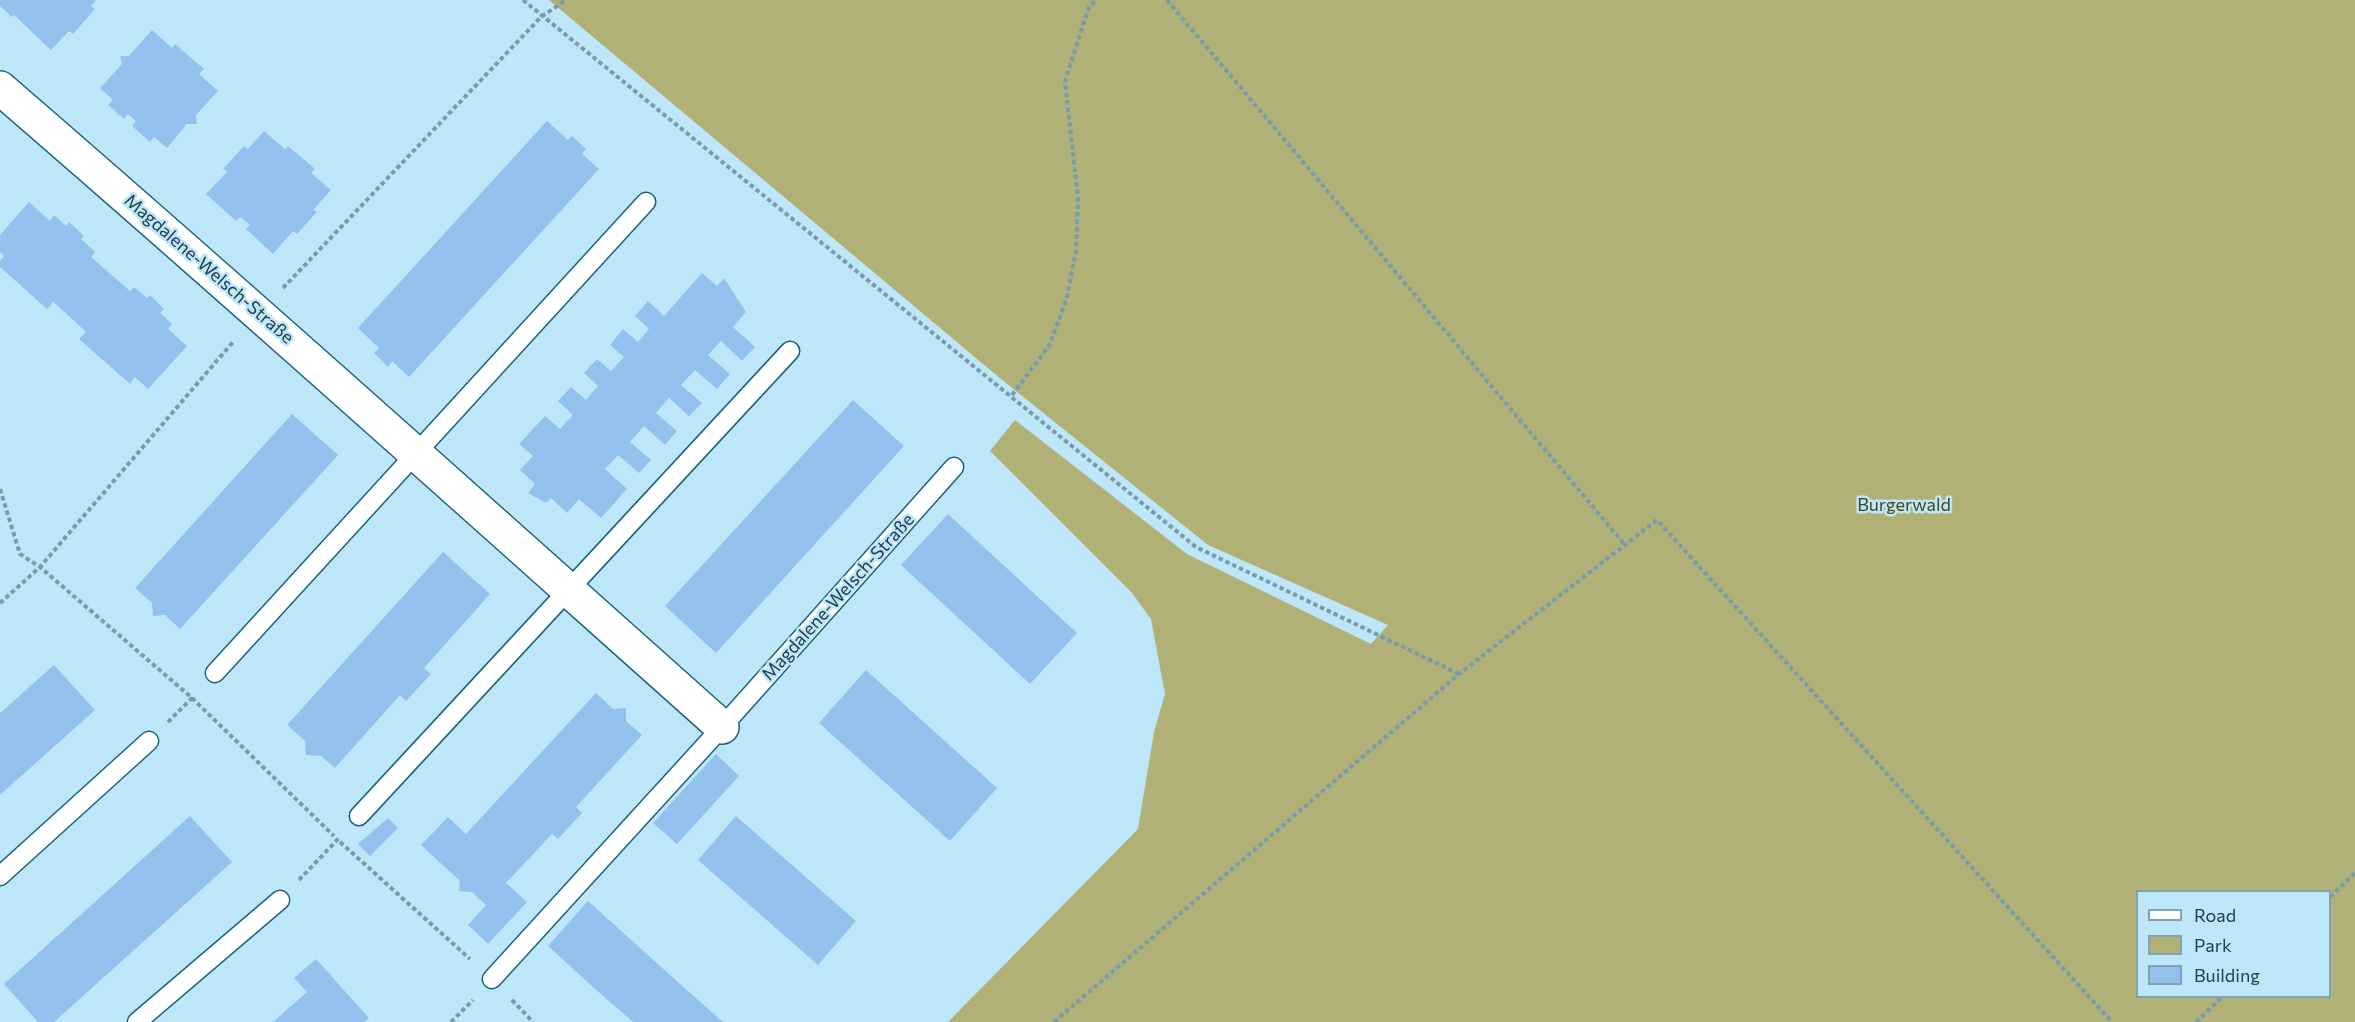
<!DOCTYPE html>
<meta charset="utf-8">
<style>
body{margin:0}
#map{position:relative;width:2355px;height:1022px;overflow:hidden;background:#bee6f9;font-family:Commissioner,sans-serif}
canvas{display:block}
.legend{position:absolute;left:2136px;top:890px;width:195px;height:108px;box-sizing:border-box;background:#bee6f9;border:2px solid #7fa3b3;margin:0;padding:8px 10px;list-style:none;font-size:18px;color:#213e4a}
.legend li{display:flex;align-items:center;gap:12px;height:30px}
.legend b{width:30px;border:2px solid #7fa3b3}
</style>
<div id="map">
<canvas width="2355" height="1022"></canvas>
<ul class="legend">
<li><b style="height:8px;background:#fff"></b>Road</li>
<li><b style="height:16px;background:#b1b076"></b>Park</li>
<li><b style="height:16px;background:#92c1ee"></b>Building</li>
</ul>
</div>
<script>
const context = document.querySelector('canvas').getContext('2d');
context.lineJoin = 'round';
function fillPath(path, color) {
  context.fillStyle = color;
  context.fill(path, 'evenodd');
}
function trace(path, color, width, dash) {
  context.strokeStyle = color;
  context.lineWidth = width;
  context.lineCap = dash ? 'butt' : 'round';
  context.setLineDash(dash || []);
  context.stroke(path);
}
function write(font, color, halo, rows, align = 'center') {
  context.font = font + ' Commissioner,sans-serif';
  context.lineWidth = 5;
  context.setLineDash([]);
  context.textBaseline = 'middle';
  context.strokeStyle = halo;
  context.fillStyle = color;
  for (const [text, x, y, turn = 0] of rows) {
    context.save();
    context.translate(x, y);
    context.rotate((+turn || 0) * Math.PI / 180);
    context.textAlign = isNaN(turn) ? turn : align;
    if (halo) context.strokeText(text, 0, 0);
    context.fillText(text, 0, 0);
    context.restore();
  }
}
const green = new Path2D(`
 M 549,0 L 2355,0 L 2355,1022 L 948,1022 L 1138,829 L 1154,732 L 1165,694 L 1151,619 L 1132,593 L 990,451 L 1015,420 L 1187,554 L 1371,644 L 1388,625 L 1208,545 L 1001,379 ZM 2138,892 L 2330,892 L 2330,996 L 2138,996 Z`);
const building = new Path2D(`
 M 0,0 L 96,0 L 91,6 L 95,9 L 73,34 L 69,31 L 51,50 L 14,15 L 12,17 L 0,6 Z
 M 152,30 L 172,48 L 175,44 L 204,69 L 199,74 L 218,91 L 196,115 L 197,124 L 187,124 L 167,148 L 154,137 L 150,142 L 132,126 L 136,121 L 128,114 L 124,119 L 108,105 L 113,100 L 100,88 L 122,64 L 120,56 L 129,56 Z
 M 547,121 L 568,140 L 572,136 L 586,149 L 582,154 L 599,169 L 409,377 L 392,361 L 388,367 L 374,353 L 379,348 L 358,328 Z
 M 264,131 L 285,149 L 288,146 L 315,169 L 311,173 L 331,190 L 313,210 L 317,212 L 297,234 L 293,231 L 273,254 L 246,229 L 250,225 L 240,217 L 236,221 L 206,194 L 227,172 L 223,169 L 244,146 L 248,149 Z
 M 29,202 L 50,221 L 54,215 L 66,226 L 69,222 L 84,236 L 81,239 L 95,252 L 91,257 L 130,291 L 134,287 L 147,298 L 150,295 L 164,309 L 160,313 L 172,324 L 168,329 L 187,346 L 148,389 L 135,377 L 130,384 L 79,339 L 86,332 L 70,317 L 53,302 L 47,309 L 0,267 L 0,261 L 4,256 L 0,252 L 0,235 Z
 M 702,273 L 717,286 L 724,278 L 746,312 L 733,327 L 755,347 L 742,361 L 721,341 L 708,355 L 730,374 L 717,389 L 695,370 L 681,385 L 702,403 L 689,416 L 669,398 L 656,413 L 677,431 L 665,445 L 644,426 L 630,442 L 651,460 L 639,473 L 618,455 L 605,469 L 627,489 L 601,518 L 579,499 L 567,513 L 551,498 L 546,503 L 528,493 L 535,484 L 520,470 L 533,456 L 519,444 L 545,416 L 560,429 L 573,415 L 558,401 L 571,387 L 586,400 L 598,386 L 584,373 L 597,359 L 611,371 L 624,357 L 610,345 L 623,329 L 638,342 L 649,329 L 635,316 L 648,301 L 664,316 Z
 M 853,400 L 904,446 L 716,653 L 665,606 Z
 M 292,414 L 338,455 L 180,629 L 165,615 L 153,616 L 152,603 L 135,588 Z
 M 948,514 L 1077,633 L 1030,684 L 901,565 Z
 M 443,552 L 490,594 L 424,668 L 431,674 L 406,701 L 400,695 L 335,768 L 321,756 L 306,755 L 305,741 L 287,725 Z
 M 54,665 L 95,710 L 0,795 L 0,713 Z
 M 866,670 L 997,788 L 950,841 L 819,723 Z
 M 596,693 L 613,709 L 626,708 L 626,721 L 642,735 L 576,807 L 582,813 L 558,839 L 552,834 L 506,883 L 527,902 L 488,944 L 468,925 L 486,905 L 472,892 L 459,891 L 460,881 L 421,845 L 448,817 L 466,834 Z
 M 716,754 L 739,776 L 677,844 L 653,823 Z
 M 190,816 L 232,862 L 54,1022 L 38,1022 L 4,984 Z
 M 736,816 L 856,921 L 818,965 L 698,860 Z
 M 388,818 L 398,828 L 370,856 L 358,844 Z
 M 588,901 L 680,984 L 723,1022 L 633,1022 L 594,988 L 548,946 Z
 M 316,959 L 369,1018 L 365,1022 L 273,1022 L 307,992 L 294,978 Z`);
const path = new Path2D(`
 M 523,0 L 1196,547 L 1459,674
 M 1167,0 L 1625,545
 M 283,288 L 541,17 L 566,0
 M 1012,395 L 1049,346 L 1066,301 L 1076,251 L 1078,199 L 1065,81 L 1089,7 L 1096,0
 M 0,489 L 20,554 L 40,567 L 192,698 L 334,836
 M 0,603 L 40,567 L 233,342
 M 168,722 L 193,697
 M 340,842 L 470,959
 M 299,880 L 339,838
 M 2330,897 L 2355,873
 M 512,1000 L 533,1022
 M 451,1022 L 473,1000
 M 1054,1022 L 1459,674 L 1657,520 L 2112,1022
 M 2196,1022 L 2223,996`);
const lane = new Path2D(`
 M 215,673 L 646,202
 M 359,816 L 790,351
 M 0,876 L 149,741
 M 492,979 L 722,727 L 954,467
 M 137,1022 L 280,900`);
const street = new Path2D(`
 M 0,88 C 243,298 482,513 722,727`);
const streetNames = [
 ["Magdalene-Welsch-Straße",209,269,41],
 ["Magdalene-Welsch-Straße",838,597,-48]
];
const parkNames = [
 ["Burgerwald",1904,505]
];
fillPath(green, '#b1b076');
fillPath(building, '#92c1ee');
trace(lane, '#1a637e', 21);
trace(street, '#1a637e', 36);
trace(path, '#799cac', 4, [4.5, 3]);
trace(lane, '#fff', 18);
trace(street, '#fff', 33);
write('18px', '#213e4a', '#bee6f9', streetNames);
write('18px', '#474618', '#bee6f9', parkNames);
</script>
